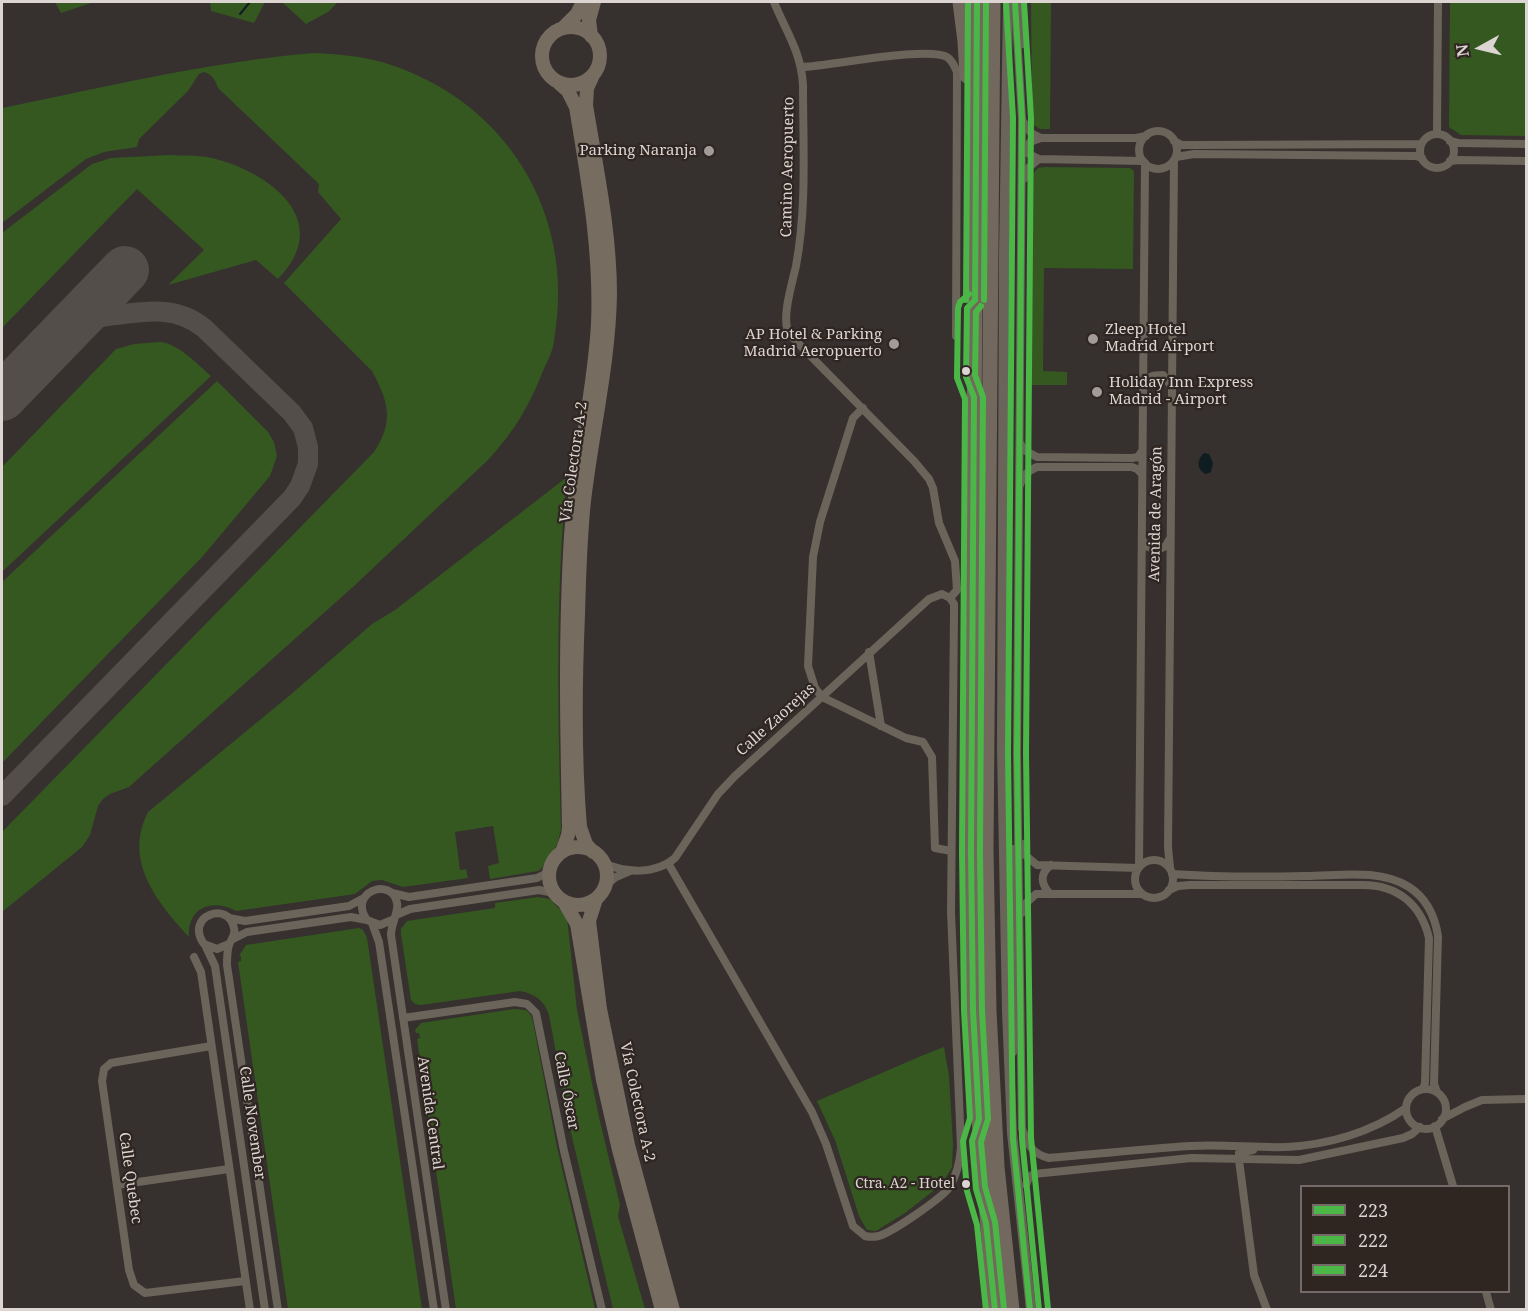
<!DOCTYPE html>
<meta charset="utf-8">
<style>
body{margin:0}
#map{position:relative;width:1528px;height:1311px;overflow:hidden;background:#36302e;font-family:"Noto Serif",serif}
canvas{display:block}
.frame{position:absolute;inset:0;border:3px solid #dcd5d2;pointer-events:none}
.legend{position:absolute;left:1300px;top:1185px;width:210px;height:108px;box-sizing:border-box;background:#2f2521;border:2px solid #746b68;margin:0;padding:8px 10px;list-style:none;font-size:18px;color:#dcd5d2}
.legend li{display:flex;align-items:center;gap:12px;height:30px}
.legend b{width:30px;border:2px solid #746b68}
.north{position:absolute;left:1450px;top:18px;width:60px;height:60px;-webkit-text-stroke:4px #2f2521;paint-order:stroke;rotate:262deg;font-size:16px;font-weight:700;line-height:24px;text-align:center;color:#dcd5d2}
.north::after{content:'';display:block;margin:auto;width:21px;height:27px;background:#dcd5d2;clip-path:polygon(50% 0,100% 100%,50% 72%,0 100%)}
</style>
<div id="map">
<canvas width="1528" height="1311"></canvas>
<div class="frame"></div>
<ul class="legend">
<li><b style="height:8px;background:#4ab747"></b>223</li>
<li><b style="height:8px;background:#4ab747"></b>222</li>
<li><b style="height:8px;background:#4ab747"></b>224</li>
</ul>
<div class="north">N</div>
</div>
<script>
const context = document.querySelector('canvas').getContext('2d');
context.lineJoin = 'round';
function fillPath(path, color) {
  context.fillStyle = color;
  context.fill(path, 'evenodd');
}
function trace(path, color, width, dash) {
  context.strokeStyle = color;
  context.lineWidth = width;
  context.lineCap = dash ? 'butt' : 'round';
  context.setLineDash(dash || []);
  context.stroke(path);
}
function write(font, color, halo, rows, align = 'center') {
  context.font = font + ' "Noto Serif",serif';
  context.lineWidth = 4.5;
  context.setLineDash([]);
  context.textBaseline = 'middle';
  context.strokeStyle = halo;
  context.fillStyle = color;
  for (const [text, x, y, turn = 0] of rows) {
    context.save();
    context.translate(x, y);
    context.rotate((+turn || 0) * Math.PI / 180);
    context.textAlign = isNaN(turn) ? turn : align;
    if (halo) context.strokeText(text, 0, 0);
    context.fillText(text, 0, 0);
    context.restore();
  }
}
const green = new Path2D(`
 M 55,2 L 94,2 L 61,13 Z
 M 210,2 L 265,2 L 254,23 L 211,11 Z
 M 282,2 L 338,2 L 328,12 L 306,24 Z
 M 1031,2 L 1051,2 L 1050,129 L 1040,129 L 1032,124 Z
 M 1450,2 L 1526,2 L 1526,136 L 1461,135 L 1449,127 Z
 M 314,53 C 337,54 360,56 382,62 C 506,99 577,214 554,341 C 553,351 547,362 543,371 C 530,405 513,433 488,460 L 354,586 L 129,787 L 110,794 L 103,799 L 98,806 L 90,835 L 82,847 L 2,912 L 2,832 L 374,452 C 394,422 389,402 372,371 L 284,283 L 341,219 L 318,192 L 319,184 L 218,88 C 215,80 213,75 204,72 L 199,74 L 188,91 L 139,139 L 137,147 L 104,152 L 86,159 L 2,223 L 2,108 C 105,87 209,62 314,53 Z
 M 171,155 C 184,156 199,155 212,158 C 270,172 335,221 278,279 L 256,260 L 168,285 L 204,250 L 137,189 L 2,328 L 2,233 L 92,164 L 111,158 Z
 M 1045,167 L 1130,168 L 1134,171 L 1133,269 L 1044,268 L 1043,371 L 1067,372 L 1067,385 L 1027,385 L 1027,321 L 1031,318 L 1031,275 L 1027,272 L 1032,175 L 1038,168 Z
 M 160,342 C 179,344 197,364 211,376 L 2,572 L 2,467 L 116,349 L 134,344 Z
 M 217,381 L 268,432 L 274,442 L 277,456 L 270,476 L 203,556 L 2,763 L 2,582 Z
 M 567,477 C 555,594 558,711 561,829 L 557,845 L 541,869 L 538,871 L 490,879 L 488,866 L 499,863 L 493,826 L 455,832 L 460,870 L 466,869 L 468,878 L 403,887 L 382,880 L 372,881 L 355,894 L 236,911 C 213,898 187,907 189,937 C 157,902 123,861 148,812 L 289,696 L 372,624 L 395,610 Z
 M 538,897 L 550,899 L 567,917 L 577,1010 L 599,1117 L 620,1205 L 618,1216 L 645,1309 L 613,1309 L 571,1133 L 549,1015 C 544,1000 535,994 520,991 L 421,1005 L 415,1004 L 411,1000 L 401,934 L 401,929 L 407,921 L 495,908 L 495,903 Z
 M 359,928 L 363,930 L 367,938 L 422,1309 L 288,1309 L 238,962 L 241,961 L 241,956 L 239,956 L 246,945 Z
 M 514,1009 L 526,1010 L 531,1015 L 533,1022 L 557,1147 L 595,1309 L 456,1309 L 417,1039 L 420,1038 L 419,1033 L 416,1033 L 415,1030 L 421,1023 Z
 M 944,1047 L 949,1076 L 953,1144 L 952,1167 L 942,1184 L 905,1213 L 876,1231 L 867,1230 L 859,1216 L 835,1140 L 817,1101 L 921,1056 Z`);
const water = new Path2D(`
 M 1204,453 L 1209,454 L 1213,463 L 1211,472 L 1206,474 C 1196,470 1197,459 1204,453 Z`);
const stream = new Path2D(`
 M 240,14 L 250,2`);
const taxiway = new Path2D(`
 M 2,796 L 292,498 L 300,486 L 308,464 L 308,447 L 303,428 L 292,413 L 204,328 C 177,306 149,311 116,315 C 104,317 91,317 80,323 C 71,327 65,334 58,340`);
const runway = new Path2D(`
 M 2,397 L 125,270`);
const minor = new Path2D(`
 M 774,2 C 786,32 801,51 803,85 C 803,146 807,207 796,266 C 792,284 781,318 789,334 L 914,461 L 929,479 L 933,488 L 939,523 L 955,561 L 957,590 L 950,598
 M 1015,2 L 1022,118 L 1017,753 L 1022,1129 C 1028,1145 1032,1154 1049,1158 C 1096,1154 1143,1149 1190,1146 C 1222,1144 1254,1148 1286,1147 C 1328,1145 1372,1132 1406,1108
 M 1022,2 L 1023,44
 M 802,67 C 830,66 927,46 947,57 C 952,60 955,67 957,72 L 956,336
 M 1022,120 L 1031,133 L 1041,138
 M1139 150a19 19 0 1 1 38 0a19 19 0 1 1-38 0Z
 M 1437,134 L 1438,2
 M1420 151a17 17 0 1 1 34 0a17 17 0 1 1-34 0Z
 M 1174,141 L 1182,145 L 1194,145 L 1421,144
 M 1450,141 L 1458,143 L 1526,144
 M 1176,157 L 1194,154 L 1416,156 L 1422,158
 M 1143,161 L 1039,159 L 1029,154 L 1027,149 L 1030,142 L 1041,138 L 1136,138 L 1146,136
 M 1450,161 L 1459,160 L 1526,161
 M 1024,179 L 1027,169 L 1039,159
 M 1143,385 C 1148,376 1153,375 1163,375 L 1172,387
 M 863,408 L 853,418 L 820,522 L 813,557 L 808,666 L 815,688 L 822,697 L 906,738 L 923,742 L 932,757 L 935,848 L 951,851
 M 1020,443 L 1024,450 L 1037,457 L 1132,458 L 1138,457 L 1142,451
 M 1020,485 C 1023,475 1028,471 1037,467 L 1132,467 L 1137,469 L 1142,474
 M 1143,541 L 1146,546 L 1157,550 L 1166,546 L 1169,540
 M 869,652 L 881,726
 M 1022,844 L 1025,855 L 1037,865 L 1138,868
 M 1013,849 L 1013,1052
 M1135 879a19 19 0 1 1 38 0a19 19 0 1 1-38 0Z
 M 603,863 C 625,873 655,875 675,858 L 718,794 L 735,776 L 929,599 L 942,594 L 950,598
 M 668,863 L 812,1112 L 826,1144 L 853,1226 L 865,1236 C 869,1237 874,1237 879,1236 C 894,1231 939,1200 949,1188 C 957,1175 960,1162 961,1147 L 951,912 L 954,614 L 954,604 L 950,598
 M 1139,867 L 1145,163
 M 1170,868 L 1168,847 L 1174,160
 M 1172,874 C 1216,877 1261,877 1305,876 C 1338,876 1379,868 1409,887 C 1426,898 1435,917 1438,936 L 1434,1084 L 1437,1092
 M 605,886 L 616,877 L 630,871
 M 1169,890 L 1178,886 L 1190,885 L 1363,885 C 1397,885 1421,904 1429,938 L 1425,1083 L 1423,1089
 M 392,893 L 409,897 L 537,878 L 549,872
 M 1050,894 C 1041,884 1039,874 1051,865
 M 1022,913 L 1025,904 L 1036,894 L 1142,894
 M 396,915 L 410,909 L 539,890 L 554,893
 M 229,918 L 245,921 L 349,906 L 364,898
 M 392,920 L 380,925 L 367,920 C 347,892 392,876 397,903 C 399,911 391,924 391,935 L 446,1310
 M 372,923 L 379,942 L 434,1310
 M 233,939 L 247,932 L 351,917 L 367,920
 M 229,944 L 217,949 L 204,944 C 184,916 229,900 234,928 C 236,935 231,939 229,945 C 227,951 227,958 227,965 L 278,1310
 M 206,947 L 215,966 L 265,1310
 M 194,957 L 201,972 L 250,1310
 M 403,1018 L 515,1002 L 527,1004 L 536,1013 L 564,1151 L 602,1310
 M 211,1046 L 111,1063 L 104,1069 L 102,1081 L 129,1270 L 134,1285 L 145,1293 L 245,1281
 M1406 1109a20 20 0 1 1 40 0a20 20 0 1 1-40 0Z
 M 1442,1119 L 1465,1107 L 1482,1100 L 1526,1099
 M 1435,1126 L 1453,1186
 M 1253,1150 L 1239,1153 L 1239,1160 L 1254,1275 L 1267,1310
 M 117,1185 L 229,1169
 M 1026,1185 L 1029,1177 L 1034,1174 L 1191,1158 L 1299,1160 L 1403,1138 L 1412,1134 L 1420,1127
 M 1486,1292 L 1491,1310`);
const tertiary = new Path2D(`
 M 1008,2 L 1004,256 L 1002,750 L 1007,1011 L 1012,1133 L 1031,1310`);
const primary = new Path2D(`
 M542 56a29 29 0 1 1 58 0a29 29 0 1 1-58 0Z
 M 563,28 L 577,14 L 583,2
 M 591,36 L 589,20 L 594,2
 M 593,75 L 587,88 L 586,105 C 596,167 610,230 610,294 C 609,363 592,432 584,501 C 580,538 579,576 578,614 C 575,685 574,756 580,827 L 586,844 L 593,852
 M 559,83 L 568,91 L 576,107 C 588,181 601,249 598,324 C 594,395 576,465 571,536 C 565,634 567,730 569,828 L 568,835 L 562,852
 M549 876a29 29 0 1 1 58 0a29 29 0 1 1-58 0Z
 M 596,899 L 589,921 L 600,1009 L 628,1145 L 673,1310
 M 564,902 L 577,924 L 603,1080 L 619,1150 L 662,1310`);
const motorway = new Path2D(`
 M 960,2 L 965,41 L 967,76
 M 977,2 L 971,851 L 973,1010 L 979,1119 L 995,1310
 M 993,2 L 986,850 L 989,1011 L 997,1167 L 1012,1310`);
const bus1 = new Path2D(`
 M 1015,2 L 1022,118 L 1017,753 L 1022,1139 L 1039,1310
 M 975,300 L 967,308 L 966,377 L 974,397 L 971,851 L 973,1010 L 979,1119 L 972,1141 L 976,1189 L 986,1223 L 995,1310
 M 975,300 L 977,2`);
const bus2 = new Path2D(`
 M 1006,3 L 1013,118 L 1008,753 L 1013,1139 L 1030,1310
 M 969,294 L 960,302 L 958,308 L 957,378 L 965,399 L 962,851 L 964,1010 L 970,1118 L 963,1141 L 967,1191 L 977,1225 L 986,1310
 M 984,300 L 986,2`);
const bus3 = new Path2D(`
 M 1024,2 L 1031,118 L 1026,753 L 1031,1138 L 1048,1309
 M 966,300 L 968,2
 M 981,306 L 976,312 L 975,375 L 983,397 L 980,851 L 982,1010 L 988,1119 L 981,1142 L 985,1187 L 995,1222 L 1004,1309`);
const markers = [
 [709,151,6,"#a29b99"],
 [1093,339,6,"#a29b99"],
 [894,344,6,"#a29b99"],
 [966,371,5,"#dcd5d2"],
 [1097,392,6,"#a29b99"],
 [966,1184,5,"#dcd5d2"]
];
const busNames = [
 ["Ctra. A2 - Hotel",955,1184]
];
const poiNames = [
 ["Parking Naranja",697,151],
 ["Zleep Hotel",1105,330,"left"],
 ["Madrid Airport",1105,347,"left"],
 ["AP Hotel & Parking",882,335],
 ["Madrid Aeropuerto",882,352],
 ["Holiday Inn Express",1109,383,"left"],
 ["Madrid - Airport",1109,400,"left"]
];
const streetNames = [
 ["Camino Aeropuerto",788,167,-89],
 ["Vía Colectora A-2",574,462,-82],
 ["Avenida de Aragón",1156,514,-89],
 ["Calle Zaorejas",776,720,-42],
 ["Calle Óscar",566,1091,79],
 ["Vía Colectora A-2",637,1102,78],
 ["Avenida Central",430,1113,82],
 ["Calle November",252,1123,82],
 ["Calle Quebec",130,1178,82]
];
fillPath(green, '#345820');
fillPath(water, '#0f1d22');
trace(stream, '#0f1d22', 2);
trace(taxiway, '#544e4a', 20);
trace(runway, '#544e4a', 48);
trace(minor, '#6b645a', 8);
trace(tertiary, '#6b645a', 10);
trace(primary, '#776c60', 14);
trace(motorway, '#72685d', 15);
trace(bus1, '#4ab747', 6);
trace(bus2, '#4ab747', 6);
trace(bus3, '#4ab747', 6);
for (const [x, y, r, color] of markers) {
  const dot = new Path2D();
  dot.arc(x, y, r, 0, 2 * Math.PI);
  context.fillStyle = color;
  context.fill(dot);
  trace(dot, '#2f2521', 2);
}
write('14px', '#dcd5d2', '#2f2521', busNames, 'right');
write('15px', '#dcd5d2', '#2f2521', poiNames, 'right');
write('15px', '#dcd5d2', '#2f2521', streetNames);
</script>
